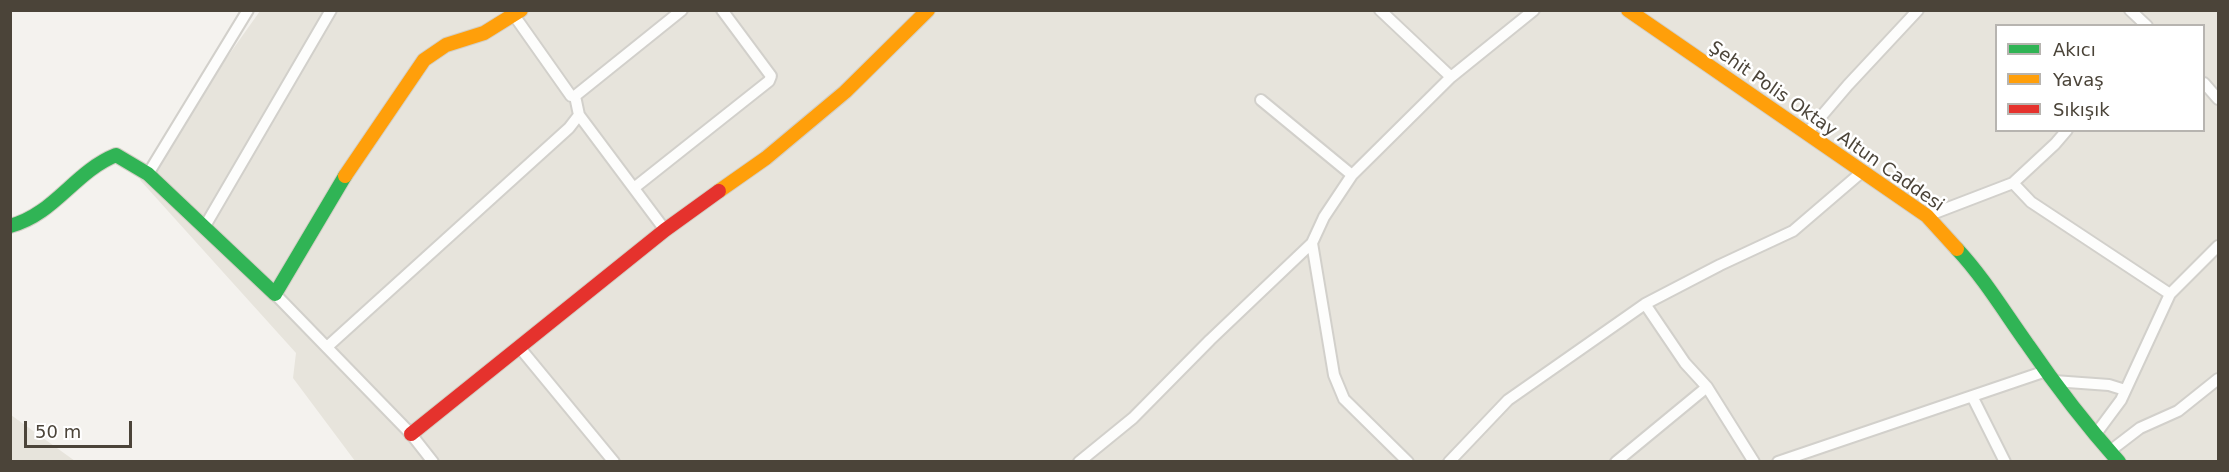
<!DOCTYPE html>
<meta charset="utf-8">
<style>
body{margin:0}
#map{position:relative;width:2229px;height:472px;overflow:hidden;background:#f4f2ee;font-family:"DejaVu Sans",sans-serif}
canvas{display:block}
.frame{position:absolute;inset:0;border:12px solid #4b4439;pointer-events:none}
.legend{position:absolute;left:1995px;top:24px;width:210px;height:108px;box-sizing:border-box;background:#fff;border:2px solid #b7b4b0;margin:0;padding:8px 10px;list-style:none;font-size:18px;color:#4b4439}
.legend li{display:flex;align-items:center;gap:12px;height:30px}
.legend b{width:30px;border:2px solid #b7b4b0}
.scale{position:absolute;left:24px;top:421px;width:108px;height:27px;box-sizing:border-box;border:3px solid #4b4439;border-top:0;padding-left:8px;font-size:18px;line-height:21px;white-space:nowrap;color:#4b4439;-webkit-text-stroke:4px #fff;paint-order:stroke}
</style>
<div id="map">
<canvas width="2229" height="472"></canvas>
<div class="frame"></div>
<ul class="legend">
<li><b style="height:8px;background:#30b455"></b>Akıcı</li>
<li><b style="height:8px;background:#ff9f0a"></b>Yavaş</li>
<li><b style="height:8px;background:#e5322d"></b>Sıkışık</li>
</ul>
<div class="scale">50 m</div>
</div>
<script>
const context = document.querySelector('canvas').getContext('2d');
context.lineJoin = 'round';
function fillPath(path, color) {
  context.fillStyle = color;
  context.fill(path, 'evenodd');
}
function trace(path, color, width, dash) {
  context.strokeStyle = color;
  context.lineWidth = width;
  context.lineCap = dash ? 'butt' : 'round';
  context.setLineDash(dash || []);
  context.stroke(path);
}
function write(font, color, halo, rows, align = 'center') {
  context.font = font + ' "DejaVu Sans",sans-serif';
  context.lineWidth = 5;
  context.setLineDash([]);
  context.textBaseline = 'middle';
  context.strokeStyle = halo;
  context.fillStyle = color;
  for (const [text, x, y, turn = 0] of rows) {
    context.save();
    context.translate(x, y);
    context.rotate((+turn || 0) * Math.PI / 180);
    context.textAlign = isNaN(turn) ? turn : align;
    if (halo) context.strokeText(text, 0, 0);
    context.fillText(text, 0, 0);
    context.restore();
  }
}
const residential = new Path2D(`
 M 260,11 L 2218,11 L 2218,461 L 355,461 L 293,378 L 296,353 L 140,180 ZM 1996,26 L 2204,26 L 2204,130 L 1996,130 Z
 M 10,415 L 11,415 L 75,461 L 11,461 Z`);
const street = new Path2D(`
 M 1380,10 L 1451,77
 M 2130,10 L 2147,26
 M 511,11 L 571,96 L 575,96 L 579,115 L 665,230
 M 2204,83 L 2218,99
 M 575,96 L 682,10
 M 1261,100 L 1352,175
 M 1807,133 L 1848,85 L 1918,10
 M 148,174 L 248,10
 M 2013,183 L 2031,202 L 2170,294
 M 634,188 L 769,81 L 771,76 L 722,10
 M 1927,216 L 2013,183 L 2055,144 L 2067,130
 M 205,226 L 331,10
 M 1312,243 L 1334,375 L 1344,399 L 1408,462
 M 275,294 L 411,434 L 433,462
 M 1645,304 L 1720,265 L 1793,231 L 1863,171
 M 327,347 L 569,128 L 579,115
 M 520,348 L 614,462
 M 2054,381 L 2109,385 L 2125,390
 M 1972,396 L 2005,462
 M 2095,435 L 2121,400 L 2170,294 L 2218,246
 M 2110,451 L 2140,428 L 2178,411 L 2218,379
 M 1079,462 L 1133,418 L 1210,340 L 1312,243 L 1324,217 L 1352,175 L 1451,77 L 1534,10
 M 1449,462 L 1508,400 L 1645,304 L 1685,363 L 1707,387 L 1754,462
 M 1616,462 L 1707,387
 M 1778,462 L 2046,371`);
const fast = new Path2D(`
 M 10,226 C 55,214 74,172 116,155 L 148,174 L 275,294 L 345,176
 M 1957,249 C 1984,278 2005,313 2028,345 C 2056,386 2086,425 2119,462`);
const slow = new Path2D(`
 M 1628,10 L 1927,216 L 1957,249
 M 345,176 L 424,60 L 446,45 L 484,33 L 521,10
 M 719,191 L 766,158 L 845,92 L 928,10`);
const jam = new Path2D(`
 M 411,434 L 665,230 L 719,191`);
const streetNames = [
 ["Şehit Polis Oktay Altun Caddesi",1826,127,35]
];
fillPath(residential, '#e7e4dc');
trace(street, '#d2d0cb', 14);
trace(fast, '#d3cfc5', 16);
trace(slow, '#d3cfc5', 16);
trace(jam, '#d3cfc5', 16);
trace(street, '#fdfdfc', 10);
trace(fast, '#30b455', 14);
trace(slow, '#ff9f0a', 14);
trace(jam, '#e5322d', 14);
write('18px', '#4b4439', '#fff', streetNames);
</script>
